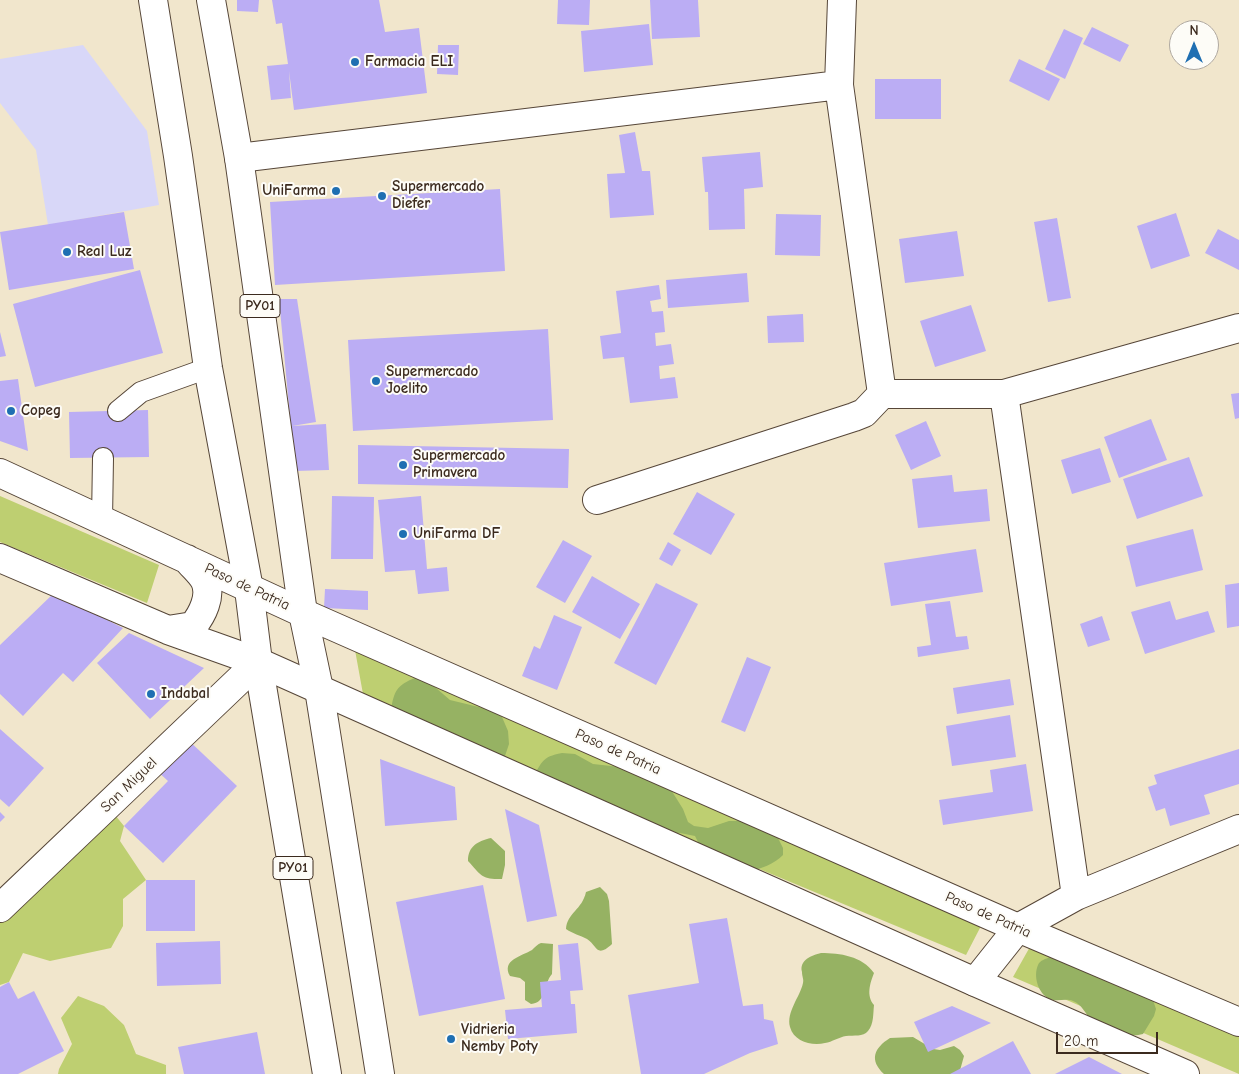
<!DOCTYPE html>
<style>
body{margin:0}
#map{position:relative;width:1239px;height:1074px;overflow:hidden;background:#f1e6cc;font-family:"Comic Neue",sans-serif}
canvas{display:block}
.north{position:absolute;left:1169px;top:20px;width:50px;height:50px;box-sizing:border-box;background:#fdfcf7;border:1px solid #afa8a0;border-radius:50%;rotate:0deg;font-size:14px;font-weight:700;line-height:20px;text-align:center;color:#3b2a1e}
.north::after{content:'';display:block;margin:auto;width:18px;height:22px;background:#1f6fb2;clip-path:polygon(50% 0,100% 100%,50% 72%,0 100%)}
.scale{position:absolute;left:1056px;top:1032px;width:102px;height:22px;box-sizing:border-box;border:2px solid #3b2a1e;border-top:0;padding-left:6px;font-size:15px;line-height:18px;white-space:nowrap;color:#3b2a1e;-webkit-text-stroke:4px #fdfcf7;paint-order:stroke}
</style>
<div id="map">
<canvas width="1239" height="1074"></canvas>
<div class="north">N</div>
<div class="scale">20 m</div>
</div>
<script>
const context = document.querySelector('canvas').getContext('2d');
context.lineJoin = 'round';
function fillPath(path, color) {
  context.fillStyle = color;
  context.fill(path, 'evenodd');
}
function trace(path, color, width, dash) {
  context.strokeStyle = color;
  context.lineWidth = width;
  context.lineCap = dash ? 'butt' : 'round';
  context.setLineDash(dash || []);
  context.stroke(path);
}
function write(font, color, halo, rows, align = 'center') {
  context.font = font + ' "Comic Neue",sans-serif';
  context.lineWidth = 4;
  context.setLineDash([]);
  context.textBaseline = 'middle';
  context.strokeStyle = halo;
  context.fillStyle = color;
  for (const [text, x, y, turn = 0] of rows) {
    context.save();
    context.translate(x, y);
    context.rotate((+turn || 0) * Math.PI / 180);
    context.textAlign = isNaN(turn) ? turn : align;
    if (halo) context.strokeText(text, 0, 0);
    context.fillText(text, 0, 0);
    context.restore();
  }
}
const built = new Path2D(`
 M 83,45 L 147,131 L 159,205 L 48,225 L 36,150 L 0,103 L 0,59 Z`);
const green = new Path2D(`
 M 0,496 L 159,565 L 147,603 L 0,542 Z
 M 355,650 L 981,926 L 966,955 L 365,705 Z
 M 106,804 L 124,826 L 120,841 L 146,880 L 123,899 L 123,926 L 111,948 L 50,961 L 23,953 L 9,982 L 0,985 L 0,918 Z
 M 1031,945 L 1239,1036 L 1239,1074 L 1013,977 Z
 M 78,996 L 104,1006 L 124,1025 L 136,1054 L 166,1065 L 166,1074 L 58,1074 L 59,1069 L 72,1044 L 61,1018 Z`);
const forest = new Path2D(`
 M 415,678 L 429,682 L 450,700 L 491,710 L 502,717 L 508,731 L 509,744 L 504,759 L 391,710 C 394,691 397,685 415,678 Z
 M 562,753 L 575,754 L 593,764 L 629,768 L 668,785 L 683,809 L 688,822 L 694,826 L 708,828 L 729,821 L 745,821 L 777,836 L 783,848 L 783,855 C 775,863 761,870 750,870 C 744,871 707,853 698,849 L 698,842 L 695,836 L 680,833 L 651,832 L 532,778 C 543,762 541,757 562,753 Z
 M 491,838 L 505,851 L 505,865 L 502,879 C 482,880 481,875 468,861 C 468,846 478,841 491,838 Z
 M 600,887 L 607,894 L 609,901 L 612,944 C 596,959 597,945 587,939 C 580,935 573,934 566,929 C 567,913 582,910 586,892 Z
 M 541,943 L 553,944 L 552,974 C 543,984 547,1003 531,1004 L 525,1000 L 525,982 L 520,978 L 510,976 C 501,960 522,956 532,950 C 535,947 538,944 541,943 Z
 M 821,953 C 840,953 862,956 874,973 C 870,983 866,996 874,1005 C 873,1014 874,1024 868,1031 C 863,1037 854,1035 846,1036 C 839,1037 832,1042 825,1043 C 812,1046 794,1042 790,1027 C 786,1012 800,997 803,983 C 804,979 802,977 802,972 C 799,960 812,955 821,953 Z
 M 1050,957 L 1151,994 L 1156,1009 L 1154,1016 L 1143,1034 C 1128,1038 1116,1032 1102,1025 C 1099,1024 1094,1023 1092,1020 C 1085,1014 1082,1004 1073,1001 C 1066,998 1057,1002 1050,999 C 1038,994 1033,976 1038,965 C 1040,960 1046,959 1050,957 Z
 M 913,1037 L 933,1049 L 940,1050 L 954,1046 L 960,1050 L 964,1056 L 959,1074 L 884,1074 C 869,1060 874,1048 890,1038 Z`);
const building = new Path2D(`
 M 237,0 L 259,0 L 258,12 L 237,11 Z
 M 272,0 L 379,0 L 385,32 L 419,28 L 427,93 L 294,110 L 289,71 L 291,98 L 271,100 L 267,66 L 288,64 L 282,23 L 276,24 Z
 M 558,0 L 590,0 L 589,25 L 557,24 Z
 M 650,0 L 698,0 L 700,37 L 652,39 Z
 M 649,24 L 653,65 L 584,72 L 581,31 Z
 M 1092,27 L 1129,45 L 1120,62 L 1083,44 Z
 M 1064,29 L 1083,38 L 1065,79 L 1045,69 Z
 M 438,45 L 459,45 L 458,75 L 437,74 Z
 M 1019,59 L 1060,79 L 1049,101 L 1009,81 Z
 M 875,79 L 941,79 L 941,119 L 875,119 Z
 M 635,132 L 642,171 L 650,171 L 654,215 L 610,218 L 607,174 L 625,173 L 619,135 Z
 M 760,152 L 763,187 L 744,189 L 745,229 L 709,230 L 708,192 L 705,192 L 702,157 Z
 M 500,189 L 505,271 L 275,285 L 270,202 Z
 M 124,212 L 134,269 L 9,290 L 0,232 Z
 M 1176,213 L 1190,256 L 1151,269 L 1137,226 Z
 M 776,214 L 821,215 L 820,256 L 775,255 Z
 M 1057,218 L 1071,298 L 1048,302 L 1034,222 Z
 M 1218,229 L 1239,240 L 1239,270 L 1205,253 Z
 M 957,231 L 964,276 L 905,283 L 899,239 Z
 M 140,270 L 163,353 L 35,387 L 13,304 Z
 M 747,273 L 749,302 L 668,308 L 666,280 Z
 M 659,285 L 661,299 L 650,301 L 652,312 L 663,311 L 665,332 L 655,333 L 656,346 L 671,344 L 674,364 L 659,366 L 660,379 L 675,377 L 678,398 L 630,403 L 624,357 L 603,359 L 600,336 L 621,333 L 616,291 Z
 M 279,299 L 297,299 L 316,422 L 292,426 L 326,424 L 329,470 L 295,471 Z
 M 971,305 L 986,351 L 935,367 L 920,321 Z
 M 803,314 L 804,342 L 768,343 L 767,316 Z
 M 548,329 L 553,420 L 353,431 L 348,340 Z
 M 0,332 L 6,356 L 0,357 Z
 M 18,379 L 28,451 L 0,441 L 0,381 Z
 M 1239,393 L 1239,418 L 1235,419 L 1231,394 Z
 M 148,410 L 149,457 L 70,458 L 69,412 Z
 M 1151,419 L 1167,460 L 1119,478 L 1104,437 Z
 M 926,421 L 941,456 L 911,470 L 895,435 Z
 M 358,445 L 569,449 L 568,488 L 358,484 Z
 M 1100,448 L 1111,482 L 1072,494 L 1061,460 Z
 M 1189,457 L 1203,496 L 1137,519 L 1123,479 Z
 M 952,475 L 954,492 L 987,489 L 990,521 L 918,528 L 912,479 Z
 M 697,492 L 735,514 L 711,555 L 673,534 Z
 M 332,496 L 374,497 L 373,559 L 331,559 Z
 M 421,496 L 427,569 L 447,567 L 449,591 L 418,594 L 415,570 L 385,572 L 378,500 Z
 M 1193,529 L 1203,570 L 1136,587 L 1126,546 Z
 M 563,540 L 592,556 L 565,603 L 536,587 Z
 M 668,542 L 681,550 L 672,566 L 659,559 Z
 M 976,549 L 983,592 L 891,606 L 884,563 Z
 M 592,576 L 640,604 L 620,639 L 572,612 Z
 M 656,583 L 698,604 L 656,685 L 614,663 Z
 M 1239,583 L 1239,626 L 1227,628 L 1225,585 Z
 M 325,589 L 368,591 L 368,610 L 324,608 Z
 M 54,593 L 123,628 L 73,682 L 63,673 L 23,716 L 0,694 L 0,645 Z
 M 950,601 L 956,637 L 967,636 L 969,649 L 918,657 L 917,647 L 931,645 L 925,604 Z
 M 1170,601 L 1176,620 L 1208,611 L 1215,632 L 1145,654 L 1131,612 Z
 M 554,615 L 582,627 L 557,690 L 522,676 L 534,646 L 540,649 Z
 M 1102,616 L 1110,640 L 1088,647 L 1080,624 Z
 M 129,633 L 204,668 L 150,719 L 97,663 Z
 M 747,657 L 771,667 L 745,732 L 721,722 Z
 M 1010,679 L 1014,705 L 957,714 L 953,688 Z
 M 1010,715 L 1016,757 L 952,766 L 946,726 Z
 M 0,729 L 44,768 L 9,807 L 0,799 Z
 M 186,738 L 237,786 L 163,863 L 124,826 L 168,781 L 155,769 Z
 M 1239,749 L 1239,784 L 1204,795 L 1210,814 L 1170,826 L 1165,808 L 1156,811 L 1148,787 L 1157,784 L 1154,775 Z
 M 380,759 L 455,787 L 457,820 L 385,826 Z
 M 1026,764 L 1033,811 L 943,825 L 939,800 L 993,792 L 990,770 Z
 M 505,809 L 539,825 L 557,916 L 527,922 Z
 M 0,812 L 5,817 L 0,822 Z
 M 146,880 L 195,880 L 195,931 L 146,931 Z
 M 483,885 L 505,999 L 419,1016 L 396,902 Z
 M 727,918 L 743,1006 L 763,1004 L 764,1019 L 773,1021 L 778,1044 L 750,1053 L 704,1074 L 641,1074 L 628,995 L 699,983 L 689,924 Z
 M 220,941 L 221,984 L 157,986 L 156,943 Z
 M 578,943 L 583,990 L 570,991 L 571,1004 L 575,1004 L 577,1033 L 508,1039 L 505,1010 L 542,1007 L 540,982 L 561,980 L 558,945 Z
 M 9,982 L 18,999 L 34,991 L 64,1051 L 18,1074 L 0,1074 L 0,987 Z
 M 952,1006 L 991,1023 L 928,1052 L 914,1022 Z
 M 257,1032 L 265,1074 L 184,1074 L 178,1047 Z
 M 1013,1041 L 1031,1074 L 950,1074 Z
 M 1089,1057 L 1122,1074 L 1055,1074 Z`);
const lane = new Path2D(`
 M 118,411 L 141,392 L 208,368
 M 102,520 L 103,458`);
const street = new Path2D(`
 M 842,0 L 839,85 L 882,394 L 1004,394 L 1239,328
 M 239,158 L 839,85
 M 1004,394 L 1076,896
 M 597,500 L 854,417 L 864,413 L 882,394
 M 0,908 L 258,662
 M 975,982 L 1018,928 L 1076,896 L 1239,829`);
const secondary = new Path2D(`
 M 0,473 L 303,613 L 1018,928 L 1239,1022
 M 0,558 L 168,630 L 258,662 L 975,982 L 1185,1074
 M 168,630 L 193,626 C 202,615 212,596 205,581 C 201,573 192,566 187,559`);
const highway = new Path2D(`
 M 153,0 L 178,156 L 208,368 L 249,589 L 258,662 L 327,1074
 M 211,0 L 239,158 L 303,613 L 319,689 L 380,1074`);
const markers = [
 [355,62,5,"#1f6fb2"],
 [336,191,5,"#1f6fb2"],
 [382,196,5,"#1f6fb2"],
 [67,252,5,"#1f6fb2"],
 [376,381,5,"#1f6fb2"],
 [11,411,5,"#1f6fb2"],
 [403,465,5,"#1f6fb2"],
 [403,534,5,"#1f6fb2"],
 [151,694,5,"#1f6fb2"],
 [451,1039,5,"#1f6fb2"]
];
const shields = [
 [260,306,40],
 [293,868,40]
];
const shieldNames = [
 ["PY01",260,306],
 ["PY01",293,868]
];
const poiNames = [
 ["Farmacia ELI",365,62],
 ["Supermercado",392,187],
 ["Diefer",392,204],
 ["UniFarma",326,191,"right"],
 ["Real Luz",77,252],
 ["Supermercado",386,372],
 ["Joelito",386,389],
 ["Copeg",21,411],
 ["Supermercado",413,456],
 ["Primavera",413,473],
 ["UniFarma DF",413,534],
 ["Indabal",161,694],
 ["Vidrieria",461,1030],
 ["Nemby Poty",461,1047]
];
const streetNames = [
 ["Paso de Patria",247,587,25],
 ["Paso de Patria",618,752,24],
 ["San Miguel",129,785,-44],
 ["Paso de Patria",988,915,24]
];
fillPath(built, '#d8d7f8');
fillPath(green, '#becf71');
fillPath(forest, '#96b263');
fillPath(building, '#bbadf4');
trace(lane, '#564638', 22);
trace(street, '#564638', 30);
trace(secondary, '#564638', 30);
trace(highway, '#564638', 30);
trace(lane, '#fff', 20);
trace(street, '#fff', 28);
trace(secondary, '#fff', 28);
trace(highway, '#fff', 28);
for (const [x, y, r, color] of markers) {
  const dot = new Path2D();
  dot.arc(x, y, r, 0, 2 * Math.PI);
  context.fillStyle = color;
  context.fill(dot);
  trace(dot, '#fdfcf7', 2);
}
for (const [x, y, w] of shields) {
  const box = new Path2D();
  box.roundRect(x - w / 2, y - 11.5, w, 23, 4);
  context.fillStyle = '#fdfcf7';
  context.fill(box);
  trace(box, '#3b2a1e', 1);
}
write('bold 14px', '#3b2a1e', null, shieldNames);
write('bold 15px', '#3b2a1e', '#fdfcf7', poiNames, 'left');
write('15px', '#3b2a1e', '#fdfcf7', streetNames);
</script>
